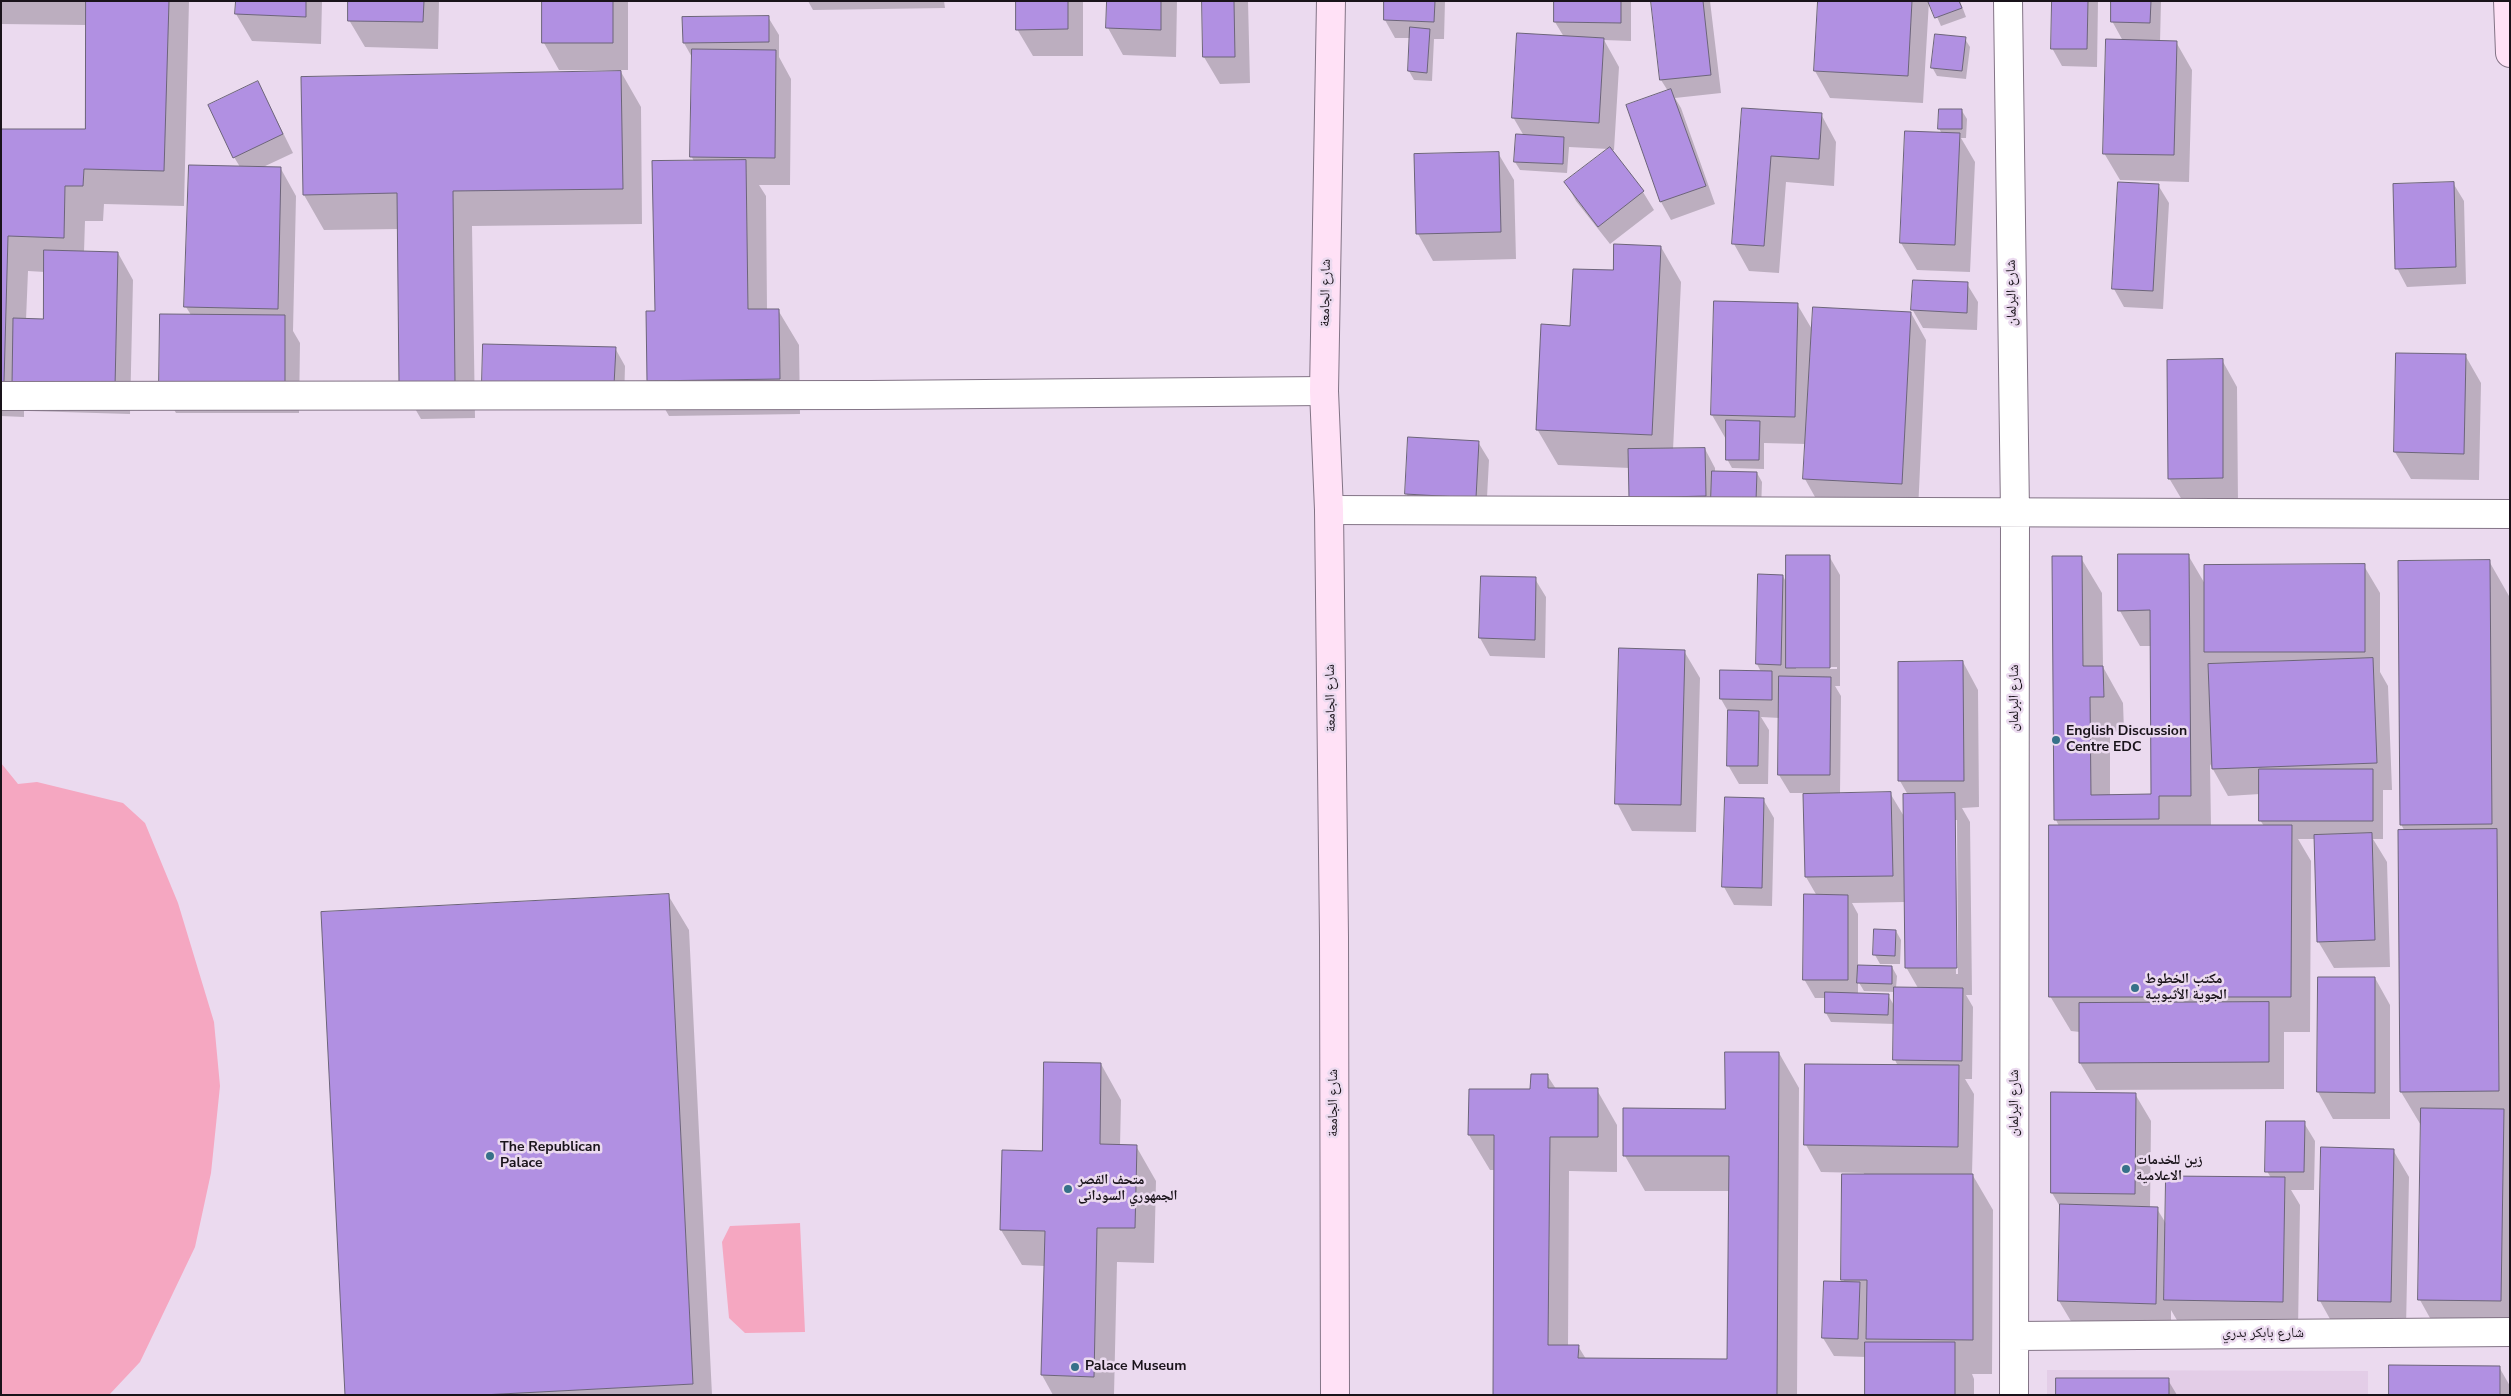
<!DOCTYPE html>
<meta charset="utf-8">
<style>
body{margin:0}
#map{position:relative;width:2511px;height:1396px;overflow:hidden;background:#ebdaef;font-family:"Nunito Sans",sans-serif}
canvas{display:block}
.frame{position:absolute;inset:0;border:2px solid #19131a;pointer-events:none}
</style>
<div id="map">
<canvas width="2511" height="1396"></canvas>
<div class="frame"></div>
</div>
<script>
const context = document.querySelector('canvas').getContext('2d');
context.lineJoin = 'round';
function fillPath(path, color) {
  context.fillStyle = color;
  context.fill(path, 'evenodd');
}
function trace(path, color, width, dash) {
  context.strokeStyle = color;
  context.lineWidth = width;
  context.lineCap = dash ? 'butt' : 'round';
  context.setLineDash(dash || []);
  context.stroke(path);
}
function write(font, color, halo, rows, align = 'center') {
  context.font = font + ' "Nunito Sans","Noto Naskh Arabic",sans-serif';
  context.lineWidth = 5;
  context.setLineDash([]);
  context.textBaseline = 'middle';
  context.strokeStyle = halo;
  context.fillStyle = color;
  for (const [text, x, y, turn = 0] of rows) {
    context.save();
    context.translate(x, y);
    context.rotate((+turn || 0) * Math.PI / 180);
    context.textAlign = isNaN(turn) ? turn : align;
    if (halo) context.strokeText(text, 0, 0);
    context.fillText(text, 0, 0);
    context.restore();
  }
}
const built = new Path2D(`
 M 2047,1370 L 2368,1371 L 2368,1395 L 2047,1395 Z`);
const green = new Path2D(`
 M 1,763 L 18,784 L 37,782 L 123,803 L 145,823 L 178,903 L 214,1022 L 220,1086 L 211,1173 L 195,1247 L 140,1362 L 109,1395 L 1,1395 Z
 M 800,1223 L 805,1332 L 745,1333 L 729,1318 L 722,1242 L 730,1226 Z`);
const shadow = new Path2D(`
 M 1,1 L 189,1 L 184,206 L 104,204 L 103,221 L 85,221 L 84,252 L 118,253 L 133,280 L 130,414 L 28,411 L 24,404 L 24,417 L 1,416 L 1,130 L 86,130 L 87,25 L 1,24 ZM 28,271 L 45,272 L 44,320 L 26,320 Z
 M 237,1 L 322,1 L 321,44 L 252,41 L 236,14 Z
 M 350,1 L 439,1 L 438,49 L 365,47 L 349,20 Z
 M 544,1 L 628,1 L 628,70 L 559,70 L 544,43 Z
 M 808,1 L 944,1 L 945,8 L 813,10 Z
 M 1017,1 L 1083,1 L 1083,56 L 1033,56 L 1017,29 Z
 M 1108,1 L 1177,1 L 1176,57 L 1123,55 L 1108,28 Z
 M 1203,1 L 1248,1 L 1250,83 L 1220,84 L 1204,57 Z
 M 1385,1 L 1445,1 L 1444,39 L 1434,39 L 1432,81 L 1414,80 L 1409,71 L 1411,38 L 1395,38 L 1385,20 Z
 M 1555,1 L 1631,1 L 1631,41 L 1604,40 L 1619,67 L 1614,150 L 1611,150 L 1643,192 L 1654,210 L 1610,244 L 1576,201 L 1566,183 L 1609,149 L 1569,147 L 1567,173 L 1520,170 L 1515,162 L 1524,136 L 1513,117 L 1564,37 L 1555,22 Z
 M 1653,1 L 1710,1 L 1721,93 L 1675,98 L 1681,108 L 1715,204 L 1671,220 L 1661,202 L 1668,91 L 1661,80 Z
 M 1819,1 L 1929,1 L 1923,103 L 1830,98 L 1815,71 Z
 M 1930,1 L 1960,1 L 1966,17 L 1941,26 Z
 M 2053,1 L 2098,1 L 2097,67 L 2062,66 L 2052,48 Z
 M 2113,1 L 2161,1 L 2160,42 L 2176,42 L 2192,70 L 2189,182 L 2120,180 L 2104,153 L 2123,41 L 2112,21 Z
 M 768,17 L 779,35 L 779,57 L 791,79 L 790,185 L 759,185 L 766,196 L 767,310 L 778,310 L 799,345 L 800,414 L 669,416 L 649,381 L 647,312 L 656,312 L 694,162 L 692,157 L 693,59 L 684,43 Z
 M 1965,39 L 1970,47 L 1966,79 L 1937,76 L 1932,67 Z
 M 621,72 L 641,107 L 642,224 L 472,226 L 475,418 L 421,419 L 401,384 L 398,229 L 324,230 L 304,195 Z
 M 258,82 L 293,153 L 261,168 L 281,169 L 296,196 L 293,331 L 300,343 L 299,413 L 176,413 L 160,386 L 191,315 L 186,307 L 240,167 L 234,157 Z
 M 1743,109 L 1821,114 L 1836,142 L 1834,186 L 1786,182 L 1779,273 L 1749,271 L 1734,244 Z
 M 1962,111 L 1967,119 L 1966,138 L 1961,138 L 1975,162 L 1970,272 L 1917,270 L 1901,243 L 1942,134 L 1939,128 Z
 M 1498,153 L 1514,180 L 1516,259 L 1433,261 L 1418,234 Z
 M 2453,183 L 2464,201 L 2466,284 L 2407,287 L 2397,268 Z
 M 2158,185 L 2169,203 L 2163,309 L 2124,307 L 2114,289 Z
 M 1661,247 L 1681,282 L 1673,450 L 1705,449 L 1715,468 L 1715,472 L 1757,473 L 1762,482 L 1761,510 L 1641,516 L 1630,468 L 1558,465 L 1537,429 L 1571,327 L 1614,271 Z
 M 1967,284 L 1978,302 L 1977,330 L 1923,328 L 1912,309 Z
 M 1797,304 L 1813,331 L 1911,313 L 1926,340 L 1918,511 L 1820,506 L 1805,479 L 1807,444 L 1764,443 L 1764,469 L 1732,468 L 1727,459 L 1727,441 L 1712,415 Z
 M 615,348 L 625,366 L 624,402 L 494,400 Z
 M 2465,355 L 2481,383 L 2479,480 L 2411,479 L 2395,452 Z
 M 2222,360 L 2237,387 L 2238,505 L 2185,505 L 2169,478 Z
 M 1478,442 L 1489,460 L 1486,516 L 1416,512 L 1406,493 Z
 M 2188,555 L 2205,584 L 2364,566 L 2380,593 L 2380,672 L 2388,686 L 2392,790 L 2383,790 L 2383,839 L 2373,839 L 2387,862 L 2390,967 L 2334,968 L 2318,941 L 2316,839 L 2298,839 L 2311,861 L 2310,1032 L 2284,1032 L 2284,1089 L 2096,1090 L 2080,1063 L 2080,1032 L 2071,1031 L 2050,996 L 2059,826 L 2056,820 L 2053,558 L 2081,558 L 2102,593 L 2103,667 L 2123,703 L 2124,731 L 2110,732 L 2110,796 L 2152,795 L 2151,646 L 2140,646 L 2120,611 ZM 2210,764 L 2228,796 L 2260,794 L 2260,820 L 2264,826 L 2211,826 Z
 M 1829,556 L 1840,575 L 1840,686 L 1835,686 L 1841,696 L 1840,794 L 1890,793 L 1905,818 L 1908,795 L 1900,781 L 1899,663 L 1963,662 L 1978,690 L 1979,807 L 1962,808 L 1970,822 L 1972,995 L 1966,995 L 1973,1007 L 1972,1079 L 1965,1079 L 1974,1094 L 1972,1174 L 1993,1210 L 1992,1374 L 1972,1374 L 1974,1379 L 1974,1395 L 1867,1395 L 1867,1357 L 1834,1356 L 1823,1338 L 1845,1283 L 1843,1279 L 1864,1173 L 1821,1172 L 1806,1145 L 1806,1065 L 1898,1066 L 1895,1060 L 1895,1024 L 1831,1022 L 1826,1013 L 1826,998 L 1815,998 L 1804,979 L 1817,896 L 1806,877 L 1804,793 L 1790,793 L 1779,775 L 1780,718 L 1761,717 L 1769,730 L 1768,784 L 1739,784 L 1728,765 L 1729,713 L 1721,699 L 1761,672 L 1757,664 L 1759,575 L 1783,576 L 1787,584 ZM 1796,667 L 1837,667 L 1837,669 L 1796,669 ZM 1954,820 L 1957,820 L 1958,974 L 1956,974 ZM 1905,902 L 1906,967 L 1918,988 L 1896,988 L 1897,976 L 1892,967 L 1858,966 L 1858,914 L 1852,903 ZM 1858,981 L 1864,991 L 1895,992 L 1895,1007 L 1888,995 L 1858,994 Z
 M 2489,561 L 2509,596 L 2510,1328 L 2435,1327 L 2420,1300 L 2422,1127 L 2401,1092 L 2405,832 L 2401,824 Z
 M 1482,577 L 1535,579 L 1546,597 L 1545,658 L 1490,656 L 1480,638 Z
 M 1684,651 L 1700,678 L 1696,832 L 1632,831 L 1617,803 Z
 M 1763,799 L 1774,818 L 1772,906 L 1734,905 L 1724,887 Z
 M 668,895 L 689,930 L 712,1395 L 346,1395 Z
 M 1896,931 L 1901,940 L 1900,964 L 1880,964 L 1875,955 Z
 M 2319,978 L 2375,978 L 2390,1005 L 2390,1119 L 2333,1119 L 2318,1092 Z
 M 1779,1053 L 1799,1088 L 1797,1395 L 1494,1395 L 1495,1170 L 1490,1170 L 1469,1135 L 1532,1090 L 1547,1075 L 1556,1089 L 1597,1090 L 1617,1125 L 1617,1172 L 1569,1171 L 1568,1346 L 1578,1346 L 1586,1359 L 1728,1360 L 1730,1191 L 1645,1191 L 1625,1156 L 1726,1110 Z
 M 1101,1064 L 1121,1100 L 1120,1146 L 1136,1146 L 1156,1181 L 1154,1263 L 1117,1262 L 1114,1395 L 1053,1395 L 1042,1375 L 1045,1266 L 1022,1265 L 1001,1230 L 1043,1152 Z
 M 2052,1094 L 2135,1094 L 2151,1121 L 2150,1208 L 2157,1209 L 2167,1225 L 2271,1178 L 2267,1171 L 2304,1123 L 2315,1141 L 2314,1190 L 2291,1190 L 2300,1205 L 2298,1329 L 2181,1327 L 2171,1310 L 2171,1331 L 2075,1328 L 2059,1301 L 2062,1210 L 2052,1193 Z
 M 2393,1150 L 2409,1177 L 2406,1329 L 2335,1328 L 2320,1301 Z
 M 2499,1367 L 2510,1386 L 2510,1395 L 2390,1395 Z
 M 2168,1380 L 2177,1395 L 2057,1395 Z`);
const building = new Path2D(`
 M 86,1 L 169,1 L 164,171 L 84,169 L 83,186 L 65,186 L 64,238 L 8,236 L 4,382 L 1,382 L 1,129 L 85,129 Z
 M 236,1 L 306,1 L 306,17 L 235,14 Z
 M 348,1 L 424,1 L 423,22 L 348,21 Z
 M 542,1 L 613,1 L 613,43 L 542,43 Z
 M 1016,1 L 1068,1 L 1068,29 L 1016,30 Z
 M 1107,1 L 1161,1 L 1161,30 L 1106,28 Z
 M 1202,1 L 1234,1 L 1235,57 L 1203,57 Z
 M 1384,1 L 1435,1 L 1434,22 L 1384,20 Z
 M 1554,1 L 1621,1 L 1621,23 L 1554,22 Z
 M 1651,1 L 1703,1 L 1711,75 L 1660,80 Z
 M 1818,1 L 1912,1 L 1908,76 L 1814,71 Z
 M 1928,1 L 1959,1 L 1962,8 L 1935,18 Z
 M 2052,1 L 2088,1 L 2087,49 L 2051,49 Z
 M 2111,1 L 2151,1 L 2150,23 L 2111,22 Z
 M 769,16 L 769,42 L 683,43 L 682,17 Z
 M 1410,27 L 1430,29 L 1427,73 L 1408,71 Z
 M 1517,33 L 1604,38 L 1599,123 L 1512,118 Z
 M 1935,34 L 1966,37 L 1962,71 L 1931,68 Z
 M 2106,39 L 2177,41 L 2174,155 L 2103,154 Z
 M 692,49 L 776,50 L 775,158 L 690,157 Z
 M 621,71 L 623,189 L 453,191 L 455,383 L 399,384 L 397,193 L 303,195 L 301,77 Z
 M 258,81 L 283,134 L 233,158 L 208,105 Z
 M 1671,89 L 1706,186 L 1660,202 L 1626,105 Z
 M 1742,108 L 1822,113 L 1819,159 L 1771,156 L 1764,246 L 1732,244 Z
 M 1939,109 L 1962,109 L 1962,129 L 1938,129 Z
 M 1905,131 L 1960,133 L 1955,245 L 1900,243 Z
 M 1516,134 L 1564,137 L 1563,164 L 1514,162 Z
 M 1610,147 L 1644,191 L 1598,227 L 1564,182 Z
 M 1499,152 L 1501,232 L 1416,234 L 1414,154 Z
 M 746,160 L 748,309 L 779,309 L 780,379 L 647,381 L 646,311 L 655,311 L 652,161 Z
 M 189,165 L 281,167 L 278,309 L 184,307 Z
 M 2118,182 L 2159,184 L 2153,291 L 2112,289 Z
 M 2454,182 L 2456,267 L 2395,269 L 2393,184 Z
 M 1614,244 L 1661,246 L 1652,435 L 1536,430 L 1541,324 L 1570,326 L 1573,269 L 1613,270 Z
 M 44,250 L 118,252 L 115,387 L 12,385 L 13,318 L 43,319 Z
 M 1913,280 L 1968,282 L 1967,313 L 1911,310 Z
 M 1714,301 L 1798,303 L 1795,417 L 1711,415 Z
 M 1813,307 L 1911,312 L 1902,484 L 1803,479 Z
 M 160,314 L 285,315 L 285,386 L 159,386 Z
 M 483,344 L 616,347 L 614,385 L 482,382 Z
 M 2396,353 L 2466,354 L 2464,454 L 2394,452 Z
 M 2223,359 L 2223,478 L 2168,479 L 2167,360 Z
 M 1726,420 L 1760,421 L 1759,460 L 1726,460 Z
 M 1408,437 L 1479,441 L 1476,498 L 1405,494 Z
 M 1705,448 L 1706,496 L 1629,498 L 1628,449 Z
 M 1712,471 L 1757,472 L 1756,501 L 1711,500 Z
 M 2118,554 L 2189,554 L 2191,796 L 2159,796 L 2159,819 L 2054,820 L 2052,556 L 2082,556 L 2083,666 L 2103,666 L 2104,697 L 2090,697 L 2091,795 L 2151,794 L 2150,610 L 2118,611 Z
 M 1786,555 L 1830,555 L 1830,668 L 1786,668 Z
 M 2490,560 L 2492,824 L 2400,825 L 2398,561 Z
 M 2365,564 L 2365,652 L 2204,652 L 2204,565 Z
 M 1758,574 L 1783,575 L 1781,665 L 1756,664 Z
 M 1481,576 L 1536,577 L 1535,640 L 1479,638 Z
 M 1619,648 L 1685,650 L 1681,805 L 1615,804 Z
 M 2373,658 L 2377,763 L 2212,769 L 2208,664 Z
 M 1963,661 L 1964,781 L 1898,781 L 1898,662 Z
 M 1720,670 L 1772,671 L 1772,700 L 1720,699 Z
 M 1779,676 L 1831,677 L 1830,775 L 1778,775 Z
 M 1728,710 L 1759,711 L 1758,766 L 1727,766 Z
 M 2259,769 L 2373,769 L 2373,821 L 2259,821 Z
 M 1891,792 L 1893,876 L 1805,877 L 1803,794 Z
 M 1955,793 L 1957,968 L 1905,968 L 1903,794 Z
 M 1725,797 L 1764,798 L 1762,888 L 1722,887 Z
 M 2049,825 L 2292,825 L 2291,997 L 2049,997 Z
 M 2497,829 L 2499,1091 L 2400,1092 L 2398,830 Z
 M 2372,833 L 2375,940 L 2317,942 L 2314,835 Z
 M 669,894 L 693,1384 L 482,1395 L 345,1395 L 321,912 Z
 M 1804,894 L 1848,895 L 1848,980 L 1803,980 Z
 M 1874,929 L 1896,930 L 1895,956 L 1873,955 Z
 M 1858,965 L 1892,966 L 1892,984 L 1857,983 Z
 M 2318,977 L 2375,977 L 2375,1093 L 2317,1092 Z
 M 1894,987 L 1963,988 L 1962,1061 L 1893,1060 Z
 M 1825,992 L 1889,994 L 1888,1015 L 1825,1013 Z
 M 2269,1002 L 2269,1062 L 2079,1063 L 2079,1003 Z
 M 1725,1052 L 1779,1052 L 1777,1395 L 1493,1395 L 1494,1135 L 1468,1135 L 1469,1089 L 1530,1089 L 1531,1074 L 1548,1074 L 1548,1088 L 1598,1088 L 1598,1137 L 1550,1137 L 1548,1345 L 1579,1345 L 1578,1358 L 1727,1359 L 1729,1156 L 1623,1156 L 1623,1108 L 1725,1109 Z
 M 1044,1062 L 1101,1063 L 1100,1144 L 1137,1145 L 1135,1228 L 1097,1228 L 1094,1377 L 1041,1375 L 1045,1231 L 1000,1230 L 1002,1150 L 1042,1151 Z
 M 1805,1064 L 1959,1065 L 1958,1147 L 1804,1145 Z
 M 2051,1092 L 2136,1093 L 2135,1194 L 2051,1193 Z
 M 2421,1108 L 2504,1109 L 2501,1301 L 2418,1300 Z
 M 2266,1121 L 2305,1121 L 2304,1172 L 2265,1172 Z
 M 2321,1147 L 2394,1149 L 2391,1302 L 2318,1301 Z
 M 1842,1174 L 1973,1174 L 1973,1340 L 1866,1339 L 1867,1280 L 1841,1280 Z
 M 2166,1176 L 2285,1177 L 2283,1302 L 2164,1300 Z
 M 2060,1204 L 2158,1207 L 2156,1304 L 2058,1301 Z
 M 1824,1281 L 1860,1282 L 1858,1339 L 1822,1338 Z
 M 1865,1342 L 1955,1342 L 1955,1395 L 1865,1395 Z
 M 2389,1365 L 2500,1366 L 2500,1395 L 2389,1395 Z
 M 2056,1378 L 2169,1378 L 2169,1395 L 2056,1395 Z`);
const street = new Path2D(`
 M 2008,1 L 2015,513 L 2014,1395
 M 1,396 L 871,395 L 1324,391
 M 1329,510 L 2510,514
 M 2016,1336 L 2510,1332`);
const secondary = new Path2D(`
 M 1331,1 L 1324,391 L 1329,510 L 1334,937 L 1335,1395
 M 2508,1 L 2510,53`);
const markers = [
 [2056,740,5,"#367189"],
 [2135,988,5,"#367189"],
 [490,1156,5,"#367189"],
 [2126,1169,5,"#367189"],
 [1068,1189,5,"#367189"],
 [1075,1367,5,"#367189"]
];
const streetNames = [
 ["شارع الجامعة",1326,293,-89],
 ["شارع البرلمان",2012,293,-91],
 ["شارع الجامعة",1331,698,-91],
 ["شارع البرلمان",2015,698,-90],
 ["شارع الجامعة",1334,1103,-90],
 ["شارع البرلمان",2015,1103,-90],
 ["شارع بابكر بدري",2263,1334]
];
const poiNames = [
 ["English Discussion",2066,732],
 ["Centre EDC",2066,748],
 ["مكتب الخطوط",2145,980],
 ["الجوية الأثيوبية",2145,996],
 ["The Republican",500,1148],
 ["Palace",500,1164],
 ["زين للخدمات",2136,1161],
 ["الاعلامية",2136,1177],
 ["متحف القصر",1078,1181],
 ["الجمهوري السودانى",1078,1197],
 ["Palace Museum",1085,1367]
];
fillPath(built, '#e3cde7');
fillPath(green, '#f5a7c1');
fillPath(shadow, '#0003');
fillPath(building, '#b190e2');
trace(building, '#6c6479', 1);
trace(street, '#837486', 30);
trace(secondary, '#837486', 30);
trace(street, '#fff', 28);
trace(secondary, '#ffe1f6', 28);
for (const [x, y, r, color] of markers) {
  const dot = new Path2D();
  dot.arc(x, y, r, 0, 2 * Math.PI);
  context.fillStyle = color;
  context.fill(dot);
  trace(dot, '#ebdaef', 2);
}
write('14px', '#19131a', '#ebdaef', streetNames);
write('bold 14px', '#19131a', '#ebdaef', poiNames, 'left');
</script>
